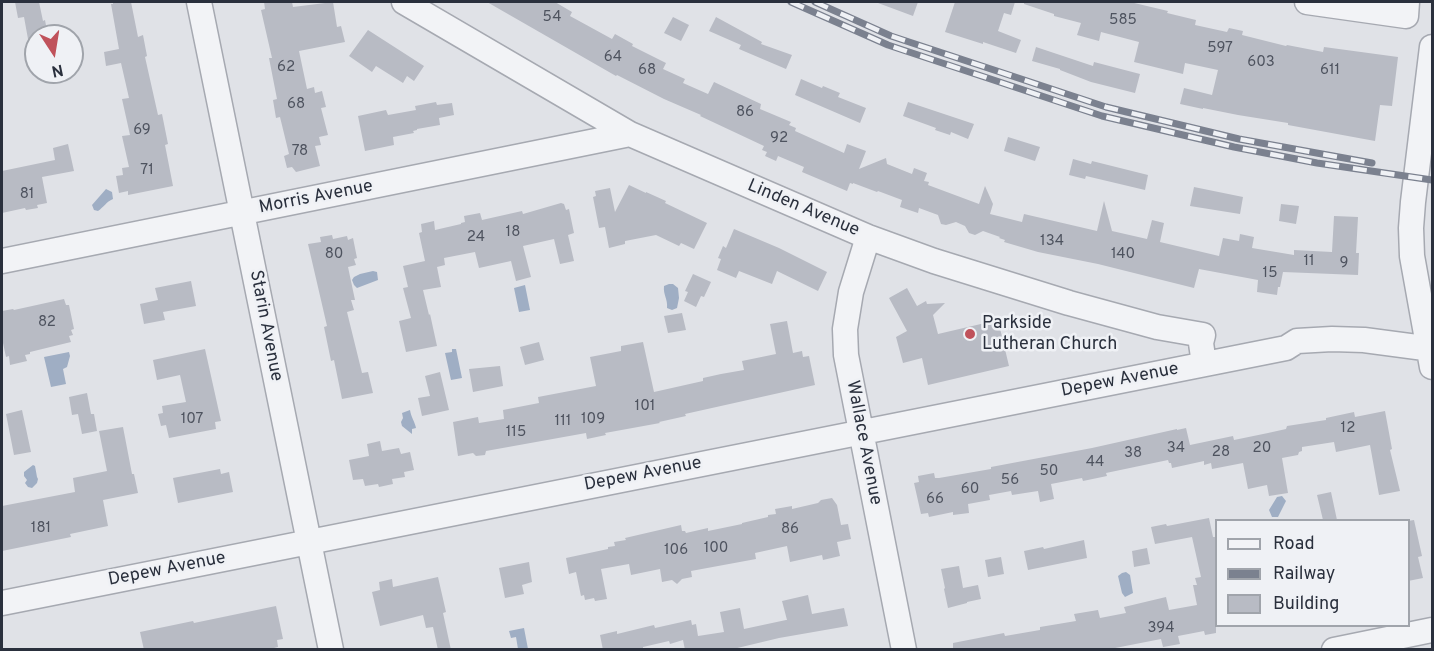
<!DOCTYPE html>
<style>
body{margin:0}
#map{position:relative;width:1434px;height:651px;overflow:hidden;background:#e0e2e7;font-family:Overpass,sans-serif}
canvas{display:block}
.frame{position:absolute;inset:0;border:3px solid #2a303d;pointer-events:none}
.legend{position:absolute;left:1215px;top:519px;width:195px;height:108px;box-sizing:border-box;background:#eff1f5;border:2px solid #a0a4ab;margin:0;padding:8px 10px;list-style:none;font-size:18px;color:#2a303d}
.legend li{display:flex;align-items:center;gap:12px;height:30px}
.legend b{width:30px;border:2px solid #a0a4ab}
.north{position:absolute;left:24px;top:24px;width:60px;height:60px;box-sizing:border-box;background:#eff1f5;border:2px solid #a0a4ab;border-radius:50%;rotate:168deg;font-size:16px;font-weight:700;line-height:24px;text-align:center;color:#2a303d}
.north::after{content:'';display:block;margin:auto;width:21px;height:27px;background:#c0525b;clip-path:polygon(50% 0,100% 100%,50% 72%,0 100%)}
</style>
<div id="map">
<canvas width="1434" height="651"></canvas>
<div class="frame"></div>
<ul class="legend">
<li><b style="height:8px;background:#f2f3f6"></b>Road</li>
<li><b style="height:8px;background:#7b818f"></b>Railway</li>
<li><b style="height:16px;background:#b8bbc4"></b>Building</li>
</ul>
<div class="north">N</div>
</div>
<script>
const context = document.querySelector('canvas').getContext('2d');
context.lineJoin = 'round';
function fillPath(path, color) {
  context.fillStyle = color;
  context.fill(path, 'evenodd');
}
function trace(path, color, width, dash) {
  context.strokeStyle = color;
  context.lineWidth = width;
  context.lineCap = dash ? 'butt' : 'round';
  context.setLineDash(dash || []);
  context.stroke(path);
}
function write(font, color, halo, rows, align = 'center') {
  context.font = font + ' Overpass,sans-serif';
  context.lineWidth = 5;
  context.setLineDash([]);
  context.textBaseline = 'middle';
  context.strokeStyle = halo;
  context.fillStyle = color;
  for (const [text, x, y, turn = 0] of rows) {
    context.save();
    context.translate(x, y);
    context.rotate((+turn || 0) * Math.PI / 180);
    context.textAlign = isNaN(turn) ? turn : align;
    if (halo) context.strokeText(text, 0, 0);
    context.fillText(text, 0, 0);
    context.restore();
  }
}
const water = new Path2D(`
 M 106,189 L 112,192 L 113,199 C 106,202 104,207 98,211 L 94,210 L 92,205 Z
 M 373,271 L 377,272 L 378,280 L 357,288 L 354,285 L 352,280 L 354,277 L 360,274 Z
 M 669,284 L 673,284 L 678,288 L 679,298 L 677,308 L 672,310 L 667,308 C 668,299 663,295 664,286 Z
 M 525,285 L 530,310 L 519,312 L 514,288 Z
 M 452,349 L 456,349 L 462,378 L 451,380 L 445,353 L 452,352 Z
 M 69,352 L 70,356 L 67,367 L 63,369 L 66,384 L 51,387 L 44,357 Z
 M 410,410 C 411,417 415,422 416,428 L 412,429 L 412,434 L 402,426 L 401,422 L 403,418 L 402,413 Z
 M 33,465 L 35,466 L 37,477 L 38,479 L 37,483 L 32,488 L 28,487 L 25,483 L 27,480 L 24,476 L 24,472 Z
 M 1282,496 L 1286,501 L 1278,517 L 1272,517 L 1269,510 L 1277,497 Z
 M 1126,572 L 1130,575 L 1133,593 L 1125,597 L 1122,593 L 1118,576 L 1122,573 Z
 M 524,628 L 528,649 L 518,649 L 516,637 L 511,638 L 509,631 Z`);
const building = new Path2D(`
 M 15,2 L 39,2 L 43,21 L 45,20 L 48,36 L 36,36 L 36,38 L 28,39 L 24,17 L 18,18 Z
 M 113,2 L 131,2 L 138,37 L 143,35 L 147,56 L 145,57 L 158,115 L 162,114 L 168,144 L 165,145 L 173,186 L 128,195 L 128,191 L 119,193 L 116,176 L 123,175 L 122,168 L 129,167 L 122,136 L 130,135 L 122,99 L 129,98 L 121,63 L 106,66 L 104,52 L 119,49 L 111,4 L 113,4 Z
 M 264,2 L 292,2 L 293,7 L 333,2 L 337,27 L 341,26 L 345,42 L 299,51 L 307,89 L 314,87 L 315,93 L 322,91 L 326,107 L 321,108 L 328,135 L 319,137 L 321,145 L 315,146 L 320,166 L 296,172 L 292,167 L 287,168 L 284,156 L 289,154 L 280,117 L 276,118 L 273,100 L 277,99 L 269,58 L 272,58 L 261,10 L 265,9 Z
 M 487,2 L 555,2 L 572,12 L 570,16 L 612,39 L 615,34 L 633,44 L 632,46 L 666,63 L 663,69 L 685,79 L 683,83 L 708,94 L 714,82 L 761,104 L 760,109 L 791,122 L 789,125 L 796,128 L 795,131 L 844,153 L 847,144 L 866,151 L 859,169 L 886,158 L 887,164 L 912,174 L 914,168 L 927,173 L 924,181 L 929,182 L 928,185 L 979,204 L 985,186 L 993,204 L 990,214 L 1022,222 L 1024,214 L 1097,231 L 1104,201 L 1112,231 L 1147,239 L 1152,220 L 1164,223 L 1160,242 L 1219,256 L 1223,238 L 1239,241 L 1240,234 L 1254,237 L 1252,248 L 1294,255 L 1294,250 L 1332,252 L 1334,216 L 1358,217 L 1356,253 L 1359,253 L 1358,275 L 1283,272 L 1280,287 L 1278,287 L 1277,295 L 1257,292 L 1258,280 L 1199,269 L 1194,288 L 1098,264 L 1038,252 L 1004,242 L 1005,240 L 999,238 L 1000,237 L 983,231 L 975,235 L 969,233 L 965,226 L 956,222 L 946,225 L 941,224 L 938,215 L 919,208 L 918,213 L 900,207 L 902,200 L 878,191 L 877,192 L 853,183 L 853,184 L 850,183 L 847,191 L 802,172 L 804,167 L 778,156 L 776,161 L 765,156 L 767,152 L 762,150 L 764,146 L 700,116 L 701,115 L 664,99 L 617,75 L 616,76 Z
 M 879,2 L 918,2 L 913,16 L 878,3 Z
 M 955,2 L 1015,2 L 1011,15 L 1004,13 L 998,31 L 1021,40 L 1016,53 L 983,42 L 983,44 L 945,32 Z
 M 1024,2 L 1130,2 L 1168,11 L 1167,13 L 1196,20 L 1195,25 L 1227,32 L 1229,28 L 1243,31 L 1242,35 L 1286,46 L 1287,45 L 1323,52 L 1324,47 L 1398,57 L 1392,106 L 1380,105 L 1375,141 L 1288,125 L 1288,123 L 1238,115 L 1203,108 L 1203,109 L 1180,104 L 1184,88 L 1212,95 L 1218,70 L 1185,63 L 1183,74 L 1134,62 L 1139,42 L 1101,32 L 1099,41 L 1077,35 L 1081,23 L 1054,16 L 1054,14 L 1024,4 Z
 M 673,17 L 689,25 L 681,41 L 664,33 Z
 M 716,17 L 762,42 L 761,44 L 792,55 L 786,69 L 739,49 L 741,45 L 709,31 Z
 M 368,30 L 424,66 L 414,81 L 407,76 L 403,83 L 376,66 L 372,72 L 349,56 Z
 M 1036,47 L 1093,66 L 1094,62 L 1140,74 L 1135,93 L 1091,82 L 1060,70 L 1060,69 L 1032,61 Z
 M 801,79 L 822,88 L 823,86 L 840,93 L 838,97 L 866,108 L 860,123 L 795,95 Z
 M 436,102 L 437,105 L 452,103 L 454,115 L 439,118 L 440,125 L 417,129 L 417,130 L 413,131 L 414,133 L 393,137 L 394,145 L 365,151 L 358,116 L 386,110 L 388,115 L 416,110 L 415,106 Z
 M 908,102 L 974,124 L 968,139 L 951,132 L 950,135 L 935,130 L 936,128 L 903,116 Z
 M 1008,137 L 1040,147 L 1035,161 L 1004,151 Z
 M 68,144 L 74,171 L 42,177 L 47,203 L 37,205 L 38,208 L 26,210 L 25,208 L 2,213 L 2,171 L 55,160 L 53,148 Z
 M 1073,159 L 1091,164 L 1092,161 L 1148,175 L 1145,190 L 1086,176 L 1085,179 L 1069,175 Z
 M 629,185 L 646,193 L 646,192 L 666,201 L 665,203 L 707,223 L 694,249 L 681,243 L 679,246 L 656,235 L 625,241 L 625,244 L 609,248 L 605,227 L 599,228 L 593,197 L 596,196 L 595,191 L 610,188 L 615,212 Z
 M 1194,187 L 1243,197 L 1240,214 L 1190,206 Z
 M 561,203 L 564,204 L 566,210 L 569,209 L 574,233 L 568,235 L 574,261 L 560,264 L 554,239 L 523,246 L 531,277 L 516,281 L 511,261 L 479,268 L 475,252 L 444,258 L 445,265 L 437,267 L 441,287 L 423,290 L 429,315 L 430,314 L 437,346 L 406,352 L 399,321 L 411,318 L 403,288 L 408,287 L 403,266 L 425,261 L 419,233 L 422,232 L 421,224 L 434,221 L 435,230 L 461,224 L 461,223 L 465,222 L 464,216 L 480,213 L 482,220 L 522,211 L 523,214 Z
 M 1281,204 L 1299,206 L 1296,224 L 1279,221 Z
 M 734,229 L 779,248 L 827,272 L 818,291 L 777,271 L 772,284 L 739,271 L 736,278 L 717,270 L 721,259 L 718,258 L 723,246 L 726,248 Z
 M 332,235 L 333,239 L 347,236 L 348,240 L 353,238 L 357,258 L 354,259 L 356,265 L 348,267 L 355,300 L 351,300 L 354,310 L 347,312 L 362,373 L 368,372 L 373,393 L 342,399 L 334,360 L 331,361 L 324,327 L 327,326 L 308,244 L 321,242 L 320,237 Z
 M 693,274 L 711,282 L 704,297 L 701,296 L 696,307 L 684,301 L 688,292 L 685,291 Z
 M 191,281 L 196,306 L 163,312 L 165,320 L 144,324 L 140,304 L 158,300 L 155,288 Z
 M 907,288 L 917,306 L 926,301 L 927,304 L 945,303 L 933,315 L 938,334 L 998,320 L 1009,366 L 928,385 L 922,358 L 903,363 L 896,337 L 907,331 L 889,298 Z
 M 64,299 L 66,305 L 69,305 L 74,329 L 71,330 L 73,335 L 69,336 L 71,342 L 30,352 L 30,354 L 25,355 L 27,361 L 10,365 L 9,356 L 6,357 L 3,343 L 2,344 L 2,311 L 13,309 L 14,310 Z
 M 682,313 L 686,330 L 668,333 L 664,316 Z
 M 787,321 L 793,353 L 802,351 L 803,357 L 809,356 L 815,385 L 685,414 L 686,416 L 659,422 L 660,423 L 605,433 L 606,435 L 587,439 L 586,433 L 486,451 L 485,455 L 476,456 L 473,453 L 458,456 L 453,422 L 478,417 L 479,423 L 504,419 L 503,410 L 539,403 L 538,397 L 596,386 L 590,357 L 621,351 L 621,346 L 643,342 L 654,392 L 703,381 L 703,378 L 721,374 L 744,370 L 742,361 L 776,354 L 770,324 Z
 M 539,342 L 544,360 L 525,365 L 520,347 Z
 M 205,349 L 221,421 L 215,422 L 216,429 L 169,438 L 166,425 L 161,426 L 158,414 L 163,413 L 162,406 L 186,402 L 180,375 L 157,380 L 153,360 Z
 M 500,366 L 503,386 L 473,392 L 469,369 Z
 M 440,372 L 449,410 L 422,416 L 418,398 L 430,396 L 425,376 Z
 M 87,393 L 91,414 L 94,414 L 97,431 L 82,434 L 78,414 L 72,415 L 69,397 Z
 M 22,410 L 31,452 L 14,455 L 6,414 Z
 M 1385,411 L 1392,449 L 1390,450 L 1400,491 L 1379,495 L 1370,445 L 1336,452 L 1334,442 L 1302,447 L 1302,451 L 1299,452 L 1298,455 L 1282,458 L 1288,493 L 1269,496 L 1267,485 L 1248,489 L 1243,463 L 1212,469 L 1211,463 L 1204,465 L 1204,461 L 1172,468 L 1171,463 L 1169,463 L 1168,460 L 1106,473 L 1107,476 L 1083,481 L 1082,478 L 1051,484 L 1054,499 L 1040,502 L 1038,491 L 1012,495 L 1011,491 L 989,495 L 990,500 L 968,504 L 969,513 L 953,515 L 953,512 L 929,517 L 928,513 L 921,514 L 914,483 L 919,482 L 918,476 L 934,473 L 935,478 L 939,478 L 991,469 L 991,467 L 1092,448 L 1177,429 L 1177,430 L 1186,428 L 1190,445 L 1233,436 L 1234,440 L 1268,433 L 1286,429 L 1287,426 L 1326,420 L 1326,418 L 1354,412 L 1355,417 Z
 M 123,427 L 132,474 L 134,474 L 138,493 L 103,500 L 108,526 L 70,534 L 71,537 L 2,551 L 2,506 L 75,492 L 73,478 L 107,471 L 99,431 Z
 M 380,441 L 382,451 L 399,448 L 401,454 L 410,452 L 414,470 L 404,472 L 405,477 L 392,479 L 393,484 L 379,487 L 378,484 L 365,486 L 363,479 L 353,480 L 349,460 L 369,456 L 367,444 Z
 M 220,469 L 221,474 L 229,472 L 233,492 L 178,503 L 173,478 Z
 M 1331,492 L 1337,520 L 1323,520 L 1317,495 Z
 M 832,498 L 837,505 L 841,525 L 848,524 L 851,539 L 837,542 L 840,556 L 823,560 L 822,555 L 790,562 L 787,546 L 755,553 L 756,559 L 691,571 L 692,577 L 682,579 L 677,584 L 672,580 L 662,582 L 660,569 L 631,575 L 629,564 L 601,569 L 607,599 L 595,601 L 594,598 L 585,600 L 584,595 L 581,596 L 576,572 L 569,574 L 566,558 L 608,549 L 608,547 L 615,546 L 614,542 L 626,540 L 625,538 L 681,525 L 682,531 L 685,531 L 686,533 L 708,528 L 708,531 L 742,524 L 742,523 L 768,517 L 768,515 L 776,514 L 775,509 L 792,506 L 792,509 L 818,503 L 821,500 Z
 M 1209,518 L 1213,537 L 1216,537 L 1216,633 L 1205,635 L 1204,631 L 1178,636 L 1180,644 L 1163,647 L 1161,639 L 1105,650 L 953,650 L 953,643 L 1004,633 L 1005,636 L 1040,630 L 1040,627 L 1076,621 L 1074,614 L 1098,610 L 1100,618 L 1126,613 L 1124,607 L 1166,597 L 1169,610 L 1197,605 L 1193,585 L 1197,585 L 1195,578 L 1201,577 L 1192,537 L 1155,544 L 1151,527 L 1166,524 L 1167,526 Z
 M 1414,520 L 1422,556 L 1418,557 L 1423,578 L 1408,581 L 1408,521 Z
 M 1084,540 L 1087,558 L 1028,570 L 1024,551 L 1043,547 L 1044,549 Z
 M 1147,548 L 1150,564 L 1134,567 L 1132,551 Z
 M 1001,557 L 1004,574 L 988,577 L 985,560 Z
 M 529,562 L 532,582 L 522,585 L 524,594 L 505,598 L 499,568 Z
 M 959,566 L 963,588 L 978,585 L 981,599 L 967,602 L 967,603 L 948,608 L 944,589 L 945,588 L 941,569 Z
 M 438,577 L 446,612 L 443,613 L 451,650 L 438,650 L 433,627 L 426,628 L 423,615 L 380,626 L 372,592 L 380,590 L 379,582 L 392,579 L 393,587 Z
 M 808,595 L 812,614 L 844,608 L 848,626 L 779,638 L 729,650 L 685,650 L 683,640 L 670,644 L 669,641 L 643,647 L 643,650 L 603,650 L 600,635 L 617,631 L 617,634 L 654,625 L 655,628 L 691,620 L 692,625 L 696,624 L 698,636 L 724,632 L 720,612 L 740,608 L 744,629 L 786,620 L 787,620 L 782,601 Z
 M 276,606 L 283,639 L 277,640 L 278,647 L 266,650 L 144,650 L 140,632 L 193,621 L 194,623 Z`);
const minor = new Path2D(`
 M 199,2 L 331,650
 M 404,2 L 630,134 L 868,237 L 934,261 L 1069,303 L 1157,327 L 1203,335 L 1201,343 L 1204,364
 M 1307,2 L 1406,16 L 1407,2
 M 1432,47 L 1413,202 L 1411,228 L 1412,256 L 1432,367
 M 868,237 L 851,292 L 845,329 L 846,355 L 904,650
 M 2,261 L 630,134
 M 2,603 L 1286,348 L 1297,341 L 1332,339 L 1364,340 L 1432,349
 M 1334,650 L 1432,630`);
const rail = new Path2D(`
 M 791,2 L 888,45 L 1102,116 L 1234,147 L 1317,163 L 1432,180
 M 815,2 L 891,36 L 1106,107 L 1239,139 L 1372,163`);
const markers = [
 [970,334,6,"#c0525b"]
];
const numberNames = [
 ["54",552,18],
 ["585",1123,21],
 ["597",1220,49],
 ["64",613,58],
 ["603",1261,63],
 ["62",286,68],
 ["68",647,71],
 ["611",1330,71],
 ["68",296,105],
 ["86",745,113],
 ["69",142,131],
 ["92",779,139],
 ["78",300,152],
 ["71",147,171],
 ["81",27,195],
 ["18",513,233],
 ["24",476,238],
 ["134",1052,242],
 ["80",334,255],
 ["140",1123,255],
 ["11",1309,262],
 ["9",1344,264],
 ["15",1270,274],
 ["82",47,323],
 ["101",645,407],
 ["107",192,420],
 ["109",593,420],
 ["111",563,422],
 ["12",1348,429],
 ["115",516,433],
 ["34",1176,449],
 ["20",1262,449],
 ["28",1221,453],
 ["38",1133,454],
 ["44",1095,463],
 ["50",1049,472],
 ["56",1010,481],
 ["60",970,490],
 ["66",935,500],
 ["181",41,529],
 ["86",790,530],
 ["100",716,549],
 ["106",676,551],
 ["394",1161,629]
];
const streetNames = [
 ["Morris Avenue",316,198,-11],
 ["Linden Avenue",803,209,23],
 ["Starin Avenue",265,326,79],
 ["Depew Avenue",1120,381,-11],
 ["Wallace Avenue",863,443,79],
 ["Depew Avenue",643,475,-11],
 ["Depew Avenue",167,570,-11]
];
const poiNames = [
 ["Parkside",982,324],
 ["Lutheran Church",982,345]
];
fillPath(water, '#9faec4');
fillPath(building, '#b8bbc4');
trace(minor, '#a6a9b1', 27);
trace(minor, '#f2f3f6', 24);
trace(rail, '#7b818f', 7);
trace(rail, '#eff1f5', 4.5, [14]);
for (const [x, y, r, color] of markers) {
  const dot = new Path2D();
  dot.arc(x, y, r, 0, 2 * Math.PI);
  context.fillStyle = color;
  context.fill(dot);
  trace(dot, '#eff1f5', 2);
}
write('15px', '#4e535f', null, numberNames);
write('18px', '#2a303d', '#eff1f5', streetNames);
write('18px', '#2a303d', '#eff1f5', poiNames, 'left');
</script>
